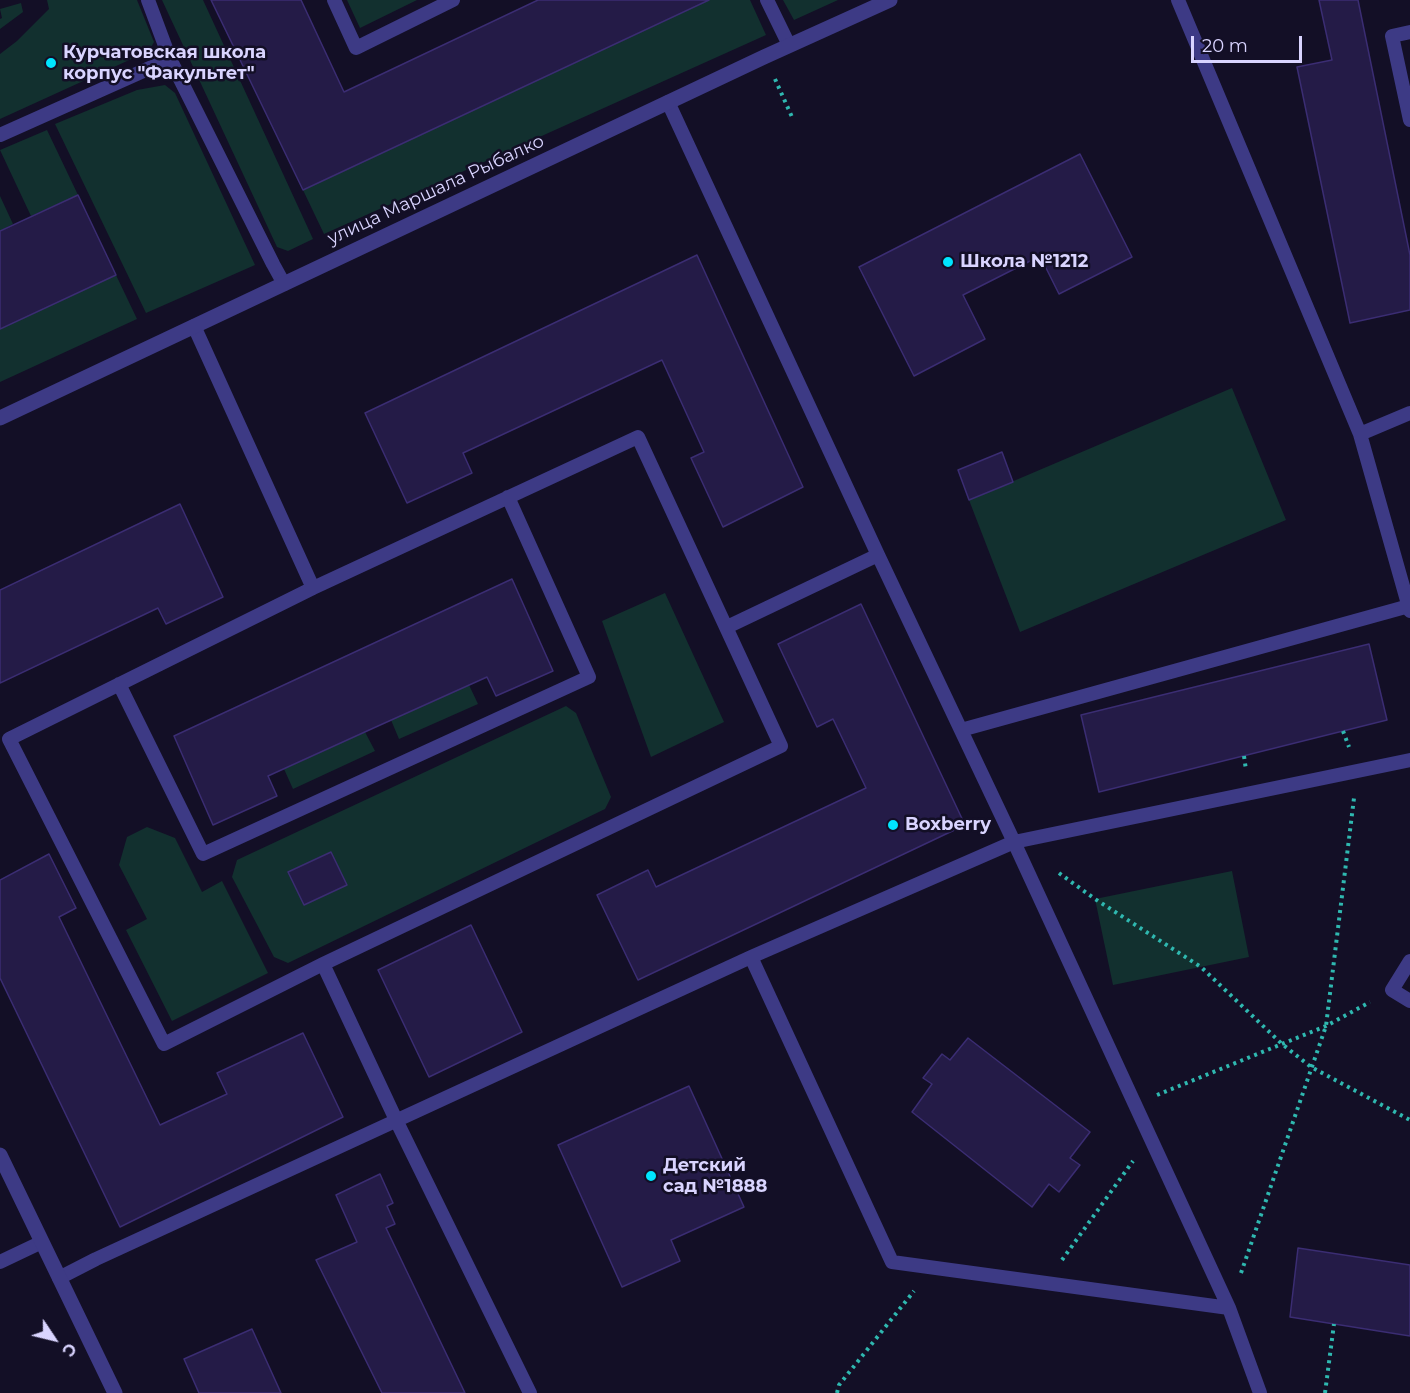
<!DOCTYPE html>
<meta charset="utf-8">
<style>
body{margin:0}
#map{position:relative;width:1410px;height:1393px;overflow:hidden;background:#130f26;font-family:Montserrat,sans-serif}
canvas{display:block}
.north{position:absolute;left:24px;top:1309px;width:60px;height:60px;-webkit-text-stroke:4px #130f26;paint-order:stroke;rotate:125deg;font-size:16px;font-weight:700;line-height:24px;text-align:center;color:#d9d4ff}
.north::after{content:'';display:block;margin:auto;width:21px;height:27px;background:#d9d4ff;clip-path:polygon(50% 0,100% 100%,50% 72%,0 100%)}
.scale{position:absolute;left:1191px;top:36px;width:111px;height:27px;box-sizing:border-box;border:3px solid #d9d4ff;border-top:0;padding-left:8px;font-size:18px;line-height:21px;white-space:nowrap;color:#d9d4ff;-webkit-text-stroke:4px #130f26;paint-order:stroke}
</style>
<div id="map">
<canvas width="1410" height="1393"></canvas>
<div class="north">С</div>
<div class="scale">20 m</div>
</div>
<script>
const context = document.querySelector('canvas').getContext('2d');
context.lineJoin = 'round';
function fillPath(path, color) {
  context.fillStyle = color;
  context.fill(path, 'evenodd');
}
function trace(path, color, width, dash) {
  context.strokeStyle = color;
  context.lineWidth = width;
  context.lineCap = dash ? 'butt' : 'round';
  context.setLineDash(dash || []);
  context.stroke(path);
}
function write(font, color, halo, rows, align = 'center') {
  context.font = font + ' Montserrat,sans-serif';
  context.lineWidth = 5;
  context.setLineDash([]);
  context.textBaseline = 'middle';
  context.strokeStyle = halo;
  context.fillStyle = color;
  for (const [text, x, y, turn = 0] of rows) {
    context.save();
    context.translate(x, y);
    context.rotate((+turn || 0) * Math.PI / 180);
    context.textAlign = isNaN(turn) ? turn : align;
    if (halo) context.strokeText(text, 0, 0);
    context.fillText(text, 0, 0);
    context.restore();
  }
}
const green = new Path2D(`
 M 47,0 L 137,0 L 154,42 L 149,51 L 0,119 L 0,54 L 17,41 L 49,9 Z
 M 162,0 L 203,0 L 313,239 L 288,251 L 277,247 Z
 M 347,0 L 417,0 L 360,28 Z
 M 709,0 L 750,0 L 766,35 L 324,234 L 303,190 Z
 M 783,0 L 838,0 L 794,20 Z
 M 21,3 L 23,12 L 0,29 L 0,19 L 2,18 L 0,9 Z
 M 165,85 L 175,93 L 255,265 L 146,313 L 55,124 L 137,90 Z
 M 47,130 L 78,195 L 31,216 L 0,150 Z
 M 0,196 L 13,224 L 0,231 Z
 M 116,275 L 137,319 L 0,382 L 0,329 Z
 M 1232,388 L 1286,520 L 1020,632 L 969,500 Z
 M 665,593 L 724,722 L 651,757 L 602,621 Z
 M 469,685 L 478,704 L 399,739 L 391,720 Z
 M 566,706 L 576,713 L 611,797 L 605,809 L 288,963 L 274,957 L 232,877 L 237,860 Z
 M 365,732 L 375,751 L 293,789 L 284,769 Z
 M 147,827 L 175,838 L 202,892 L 222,881 L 268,973 L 172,1021 L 126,930 L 147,919 L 119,865 L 127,837 Z
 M 1232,871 L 1249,957 L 1113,985 L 1095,899 Z`);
const building = new Path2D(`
 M 211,0 L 301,0 L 344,92 L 538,0 L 709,0 L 303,190 Z
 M 1319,0 L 1358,0 L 1410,255 L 1410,310 L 1350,323 L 1297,67 L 1332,60 Z
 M 1080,154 L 1132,257 L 1059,294 L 1040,256 L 963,295 L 985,339 L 914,376 L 859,267 Z
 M 78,195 L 116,275 L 0,329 L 0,231 Z
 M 697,255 L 803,487 L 723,527 L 691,458 L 704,452 L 662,360 L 463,453 L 472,473 L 407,503 L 365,413 Z
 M 1002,452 L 1013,482 L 969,500 L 958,470 Z
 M 180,504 L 223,597 L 166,624 L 158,608 L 0,683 L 0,590 Z
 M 512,579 L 553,671 L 496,696 L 487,677 L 378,726 L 268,776 L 277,796 L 213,825 L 174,736 Z
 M 861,604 L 965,825 L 638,980 L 597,895 L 648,870 L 656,887 L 866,788 L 833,719 L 817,727 L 778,644 Z
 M 1369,644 L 1387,720 L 1099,792 L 1081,715 Z
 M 331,852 L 347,885 L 304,905 L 288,872 Z
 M 49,854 L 76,908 L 59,917 L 160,1125 L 227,1094 L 217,1073 L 303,1033 L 343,1117 L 120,1227 L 0,978 L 0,880 Z
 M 471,925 L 522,1032 L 429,1077 L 378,970 Z
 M 968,1038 L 1090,1132 L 1070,1158 L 1080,1165 L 1059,1192 L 1049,1184 L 1032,1207 L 912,1112 L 932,1084 L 923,1078 L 942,1054 L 950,1060 Z
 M 689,1086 L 744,1207 L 671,1240 L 680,1261 L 622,1287 L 558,1145 Z
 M 380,1174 L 393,1203 L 387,1206 L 395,1224 L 386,1228 L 465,1393 L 382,1393 L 316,1260 L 357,1242 L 336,1195 Z
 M 1298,1248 L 1410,1265 L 1410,1336 L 1290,1317 Z
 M 252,1329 L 281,1393 L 199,1393 L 184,1359 Z`);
const path = new Path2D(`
 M 775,79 L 792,117
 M 1343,731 L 1349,747
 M 1244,756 L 1246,770
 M 1059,873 L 1095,899 L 1201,967 L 1282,1044 L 1311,1067 L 1410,1120
 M 1157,1095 L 1326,1026 L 1370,1002
 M 1062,1260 L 1133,1161
 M 1241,1273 L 1326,1026 L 1354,798
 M 837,1393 L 839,1385 L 914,1291
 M 1325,1393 L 1334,1324`);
const service = new Path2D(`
 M 148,0 L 170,59 L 273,264 L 284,284
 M 334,0 L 356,48 L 453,0
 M 767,0 L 789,45
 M 1178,0 L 1360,434 L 1410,611
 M 1410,32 L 1392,36 L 1410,120
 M 668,102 L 878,555 L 1014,842 L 1150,1137 L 1229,1308 L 1260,1393
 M 0,135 L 170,59
 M 194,326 L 313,588
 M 1360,434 L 1410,413
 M 638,437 L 781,746 L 323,964 L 164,1044 L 9,739 L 313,588 Z
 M 727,627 L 878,555
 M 119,684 L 203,854 L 589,677 L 508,497
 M 961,730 L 1409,606
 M 751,957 L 892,1262 L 1229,1308
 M 1410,961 L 1392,990 L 1410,1001
 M 323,964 L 397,1122 L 530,1393
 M 0,1262 L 42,1242
 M 59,1278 L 96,1259 L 751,957 L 1014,842 L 1410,760`);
const tertiary = new Path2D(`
 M 0,418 L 764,57 L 890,0
 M 0,1155 L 115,1393`);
const markers = [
 [51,63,6,"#00e5ff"],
 [948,262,6,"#00e5ff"],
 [893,825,6,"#00e5ff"],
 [651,1176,6,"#00e5ff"]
];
const poiNames = [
 ["Курчатовская школа",63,53],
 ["корпус \"Факультет\"",63,74],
 ["Школа №1212",960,262],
 ["Boxberry",905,825],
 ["Детский",663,1166],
 ["сад №1888",663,1187]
];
const streetNames = [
 ["улица Маршала Рыбалко",436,190,-25]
];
fillPath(green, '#12302f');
fillPath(building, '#241b47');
trace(building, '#3b2d73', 1.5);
trace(path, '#2fb8b0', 4, [3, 4.5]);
trace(service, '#3d3a85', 14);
trace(tertiary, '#3d3a85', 15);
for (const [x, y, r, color] of markers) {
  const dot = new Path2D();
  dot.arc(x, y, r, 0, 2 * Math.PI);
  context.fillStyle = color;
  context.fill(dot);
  trace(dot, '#130f26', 2);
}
write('bold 18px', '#d9d4ff', '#130f26', poiNames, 'left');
write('18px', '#d9d4ff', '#130f26', streetNames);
</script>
